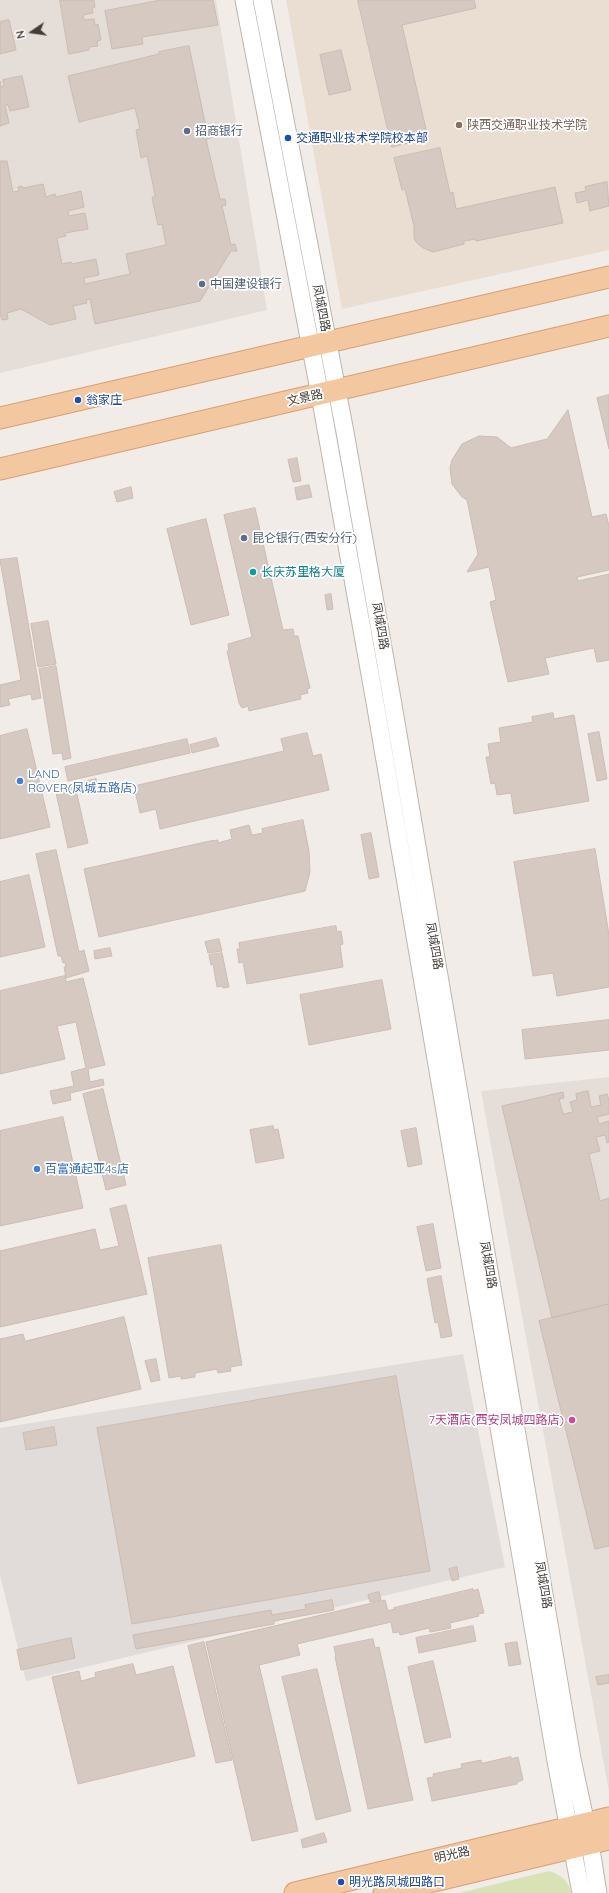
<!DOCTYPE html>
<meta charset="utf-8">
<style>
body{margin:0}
#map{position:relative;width:609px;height:1893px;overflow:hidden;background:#f2ece8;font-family:Quicksand,sans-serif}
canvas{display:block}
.north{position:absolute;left:12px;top:12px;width:40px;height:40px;-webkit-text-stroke:3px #fff;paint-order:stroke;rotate:257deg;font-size:11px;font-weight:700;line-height:16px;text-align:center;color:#443c37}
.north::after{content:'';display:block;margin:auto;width:14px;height:18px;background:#443c37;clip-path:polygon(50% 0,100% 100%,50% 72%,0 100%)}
</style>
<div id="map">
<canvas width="609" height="1893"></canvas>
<div class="north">N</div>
</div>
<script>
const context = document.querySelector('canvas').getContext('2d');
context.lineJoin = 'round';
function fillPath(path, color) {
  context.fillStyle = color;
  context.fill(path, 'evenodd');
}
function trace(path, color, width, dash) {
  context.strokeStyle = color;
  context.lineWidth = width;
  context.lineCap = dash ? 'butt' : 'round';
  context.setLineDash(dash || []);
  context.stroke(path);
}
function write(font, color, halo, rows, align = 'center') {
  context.font = font + ' Quicksand,"Noto Sans SC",sans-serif';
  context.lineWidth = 3.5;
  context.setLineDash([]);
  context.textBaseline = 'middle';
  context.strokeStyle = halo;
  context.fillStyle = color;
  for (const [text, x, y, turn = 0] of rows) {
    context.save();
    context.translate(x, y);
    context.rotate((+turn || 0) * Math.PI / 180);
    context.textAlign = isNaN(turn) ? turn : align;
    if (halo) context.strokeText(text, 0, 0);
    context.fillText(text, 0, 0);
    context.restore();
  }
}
const residential = new Path2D(`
 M 0,0 L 216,0 L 267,310 L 0,373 Z
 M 609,1077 L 609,1792 L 481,1091 Z`);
const industrial = new Path2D(`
 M 463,1354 L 505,1567 L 26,1681 L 0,1575 L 0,1428 Z`);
const education = new Path2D(`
 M 286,0 L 609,0 L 609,250 L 342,309 Z`);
const green = new Path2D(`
 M 549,1871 C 561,1875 569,1881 571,1893 L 459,1893 Z`);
const building = new Path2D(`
 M 60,0 L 94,0 L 95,7 L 92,8 L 93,13 L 83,15 L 84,20 L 94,19 L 95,25 L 98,24 L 101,40 L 97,41 L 98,46 L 89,47 L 89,50 L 69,54 Z
 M 161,0 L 213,0 L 218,25 L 142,37 L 143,44 L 112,49 L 105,11 Z
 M 358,0 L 474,0 L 476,8 L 402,25 L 428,138 L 392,147 Z
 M 9,20 L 16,50 L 0,54 L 0,22 Z
 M 189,46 L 207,132 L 209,131 L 211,138 L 206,139 L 220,199 L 225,199 L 226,205 L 222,206 L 231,245 L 235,244 L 237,251 L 231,251 L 200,301 L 95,324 L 90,299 L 86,300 L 87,303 L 73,306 L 76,319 L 50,325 L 21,309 L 7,313 L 8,319 L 2,320 L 0,314 L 0,161 L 7,161 L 13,192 L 19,191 L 18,187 L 22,186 L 23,188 L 43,184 L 46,197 L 55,194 L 56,197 L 81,191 L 84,207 L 68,211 L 69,216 L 85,213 L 88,229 L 65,233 L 66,236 L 57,238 L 62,264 L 71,262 L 72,264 L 96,259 L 99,275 L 84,278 L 85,284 L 130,274 L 126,254 L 166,245 L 162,224 L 158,225 L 155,212 L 152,197 L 155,197 L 155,195 L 147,156 L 141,158 L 136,130 L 140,129 L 135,108 L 79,122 L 68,76 L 159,54 L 159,52 Z
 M 341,50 L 351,90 L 329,95 L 320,55 Z
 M 22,76 L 29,107 L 10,111 L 8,105 L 5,105 L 9,123 L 0,126 L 0,81 L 1,87 L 4,86 L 3,80 Z
 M 440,148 L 450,193 L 453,192 L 456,209 L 555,187 L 563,223 L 476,241 L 475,239 L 464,241 L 464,244 L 433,252 L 423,248 L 416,242 L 414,238 L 414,226 L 405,189 L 402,190 L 394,158 Z
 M 607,182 L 609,206 L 590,211 L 588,200 L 577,203 L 575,193 L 586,191 L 585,187 Z
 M 609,395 L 609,449 L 597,398 Z
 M 568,410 L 592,517 L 606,514 L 609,526 L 609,570 L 577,577 L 578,581 L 609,574 L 609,660 L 597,662 L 594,648 L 545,658 L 549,674 L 508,682 L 490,602 L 496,600 L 489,567 L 467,572 L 478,554 L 467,500 L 462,497 L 452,484 L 450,468 L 452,460 L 462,444 L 479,436 L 497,437 L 511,448 L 547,439 Z
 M 297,458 L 301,481 L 293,482 L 288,460 Z
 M 309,485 L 312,497 L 297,500 L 295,488 Z
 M 131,487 L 133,498 L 117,502 L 114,492 Z
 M 255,508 L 283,630 L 293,629 L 294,636 L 298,636 L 310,688 L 307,689 L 308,693 L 300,695 L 301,699 L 249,711 L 248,706 L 242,708 L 239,703 L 227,651 L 229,651 L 228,644 L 252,637 L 224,515 Z
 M 206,519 L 229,615 L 191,625 L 167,529 Z
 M 17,558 L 41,698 L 32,700 L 31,694 L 8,699 L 10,705 L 0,707 L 0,685 L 21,680 L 0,560 Z
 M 331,594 L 333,609 L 327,610 L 325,595 Z
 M 48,621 L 56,664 L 38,667 L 31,624 Z
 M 56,666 L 71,758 L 63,760 L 62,753 L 53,754 L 39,669 Z
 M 553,713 L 554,719 L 574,715 L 589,801 L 514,814 L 511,793 L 497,795 L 495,783 L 491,784 L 486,757 L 490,757 L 488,744 L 501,742 L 499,728 L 533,722 L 532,717 Z
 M 27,729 L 50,827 L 0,839 L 0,736 Z
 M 599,732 L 607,779 L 597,781 L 588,734 Z
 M 307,733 L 313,756 L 321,754 L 329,790 L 160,829 L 156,809 L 140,813 L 134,786 L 284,751 L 281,739 Z
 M 216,738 L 219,746 L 192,753 L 190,745 Z
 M 187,739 L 190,753 L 68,781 L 65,767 Z
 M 96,779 L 97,785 L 76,790 L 88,843 L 68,848 L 55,788 Z
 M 303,820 L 309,851 L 310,872 L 305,891 L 99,937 L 84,869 L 210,841 L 218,840 L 218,843 L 232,839 L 230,830 L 249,825 L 252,835 L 263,833 L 262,829 Z
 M 371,833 L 379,877 L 369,879 L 361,835 Z
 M 595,849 L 609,935 L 609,987 L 557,996 L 553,973 L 533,976 L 514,862 Z
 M 56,850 L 79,952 L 84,950 L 89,971 L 66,978 L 64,967 L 66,967 L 65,962 L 63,963 L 61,956 L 58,956 L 36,854 Z
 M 29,875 L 45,947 L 0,957 L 0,882 Z
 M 336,926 L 337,932 L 341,931 L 343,944 L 340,945 L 343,967 L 247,984 L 243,962 L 239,963 L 237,949 L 240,949 L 239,943 Z
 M 219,939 L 222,951 L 208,953 L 205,942 Z
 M 110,948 L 112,956 L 95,959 L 94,951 Z
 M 222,953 L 229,987 L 223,988 L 222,986 L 217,987 L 213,964 L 211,965 L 209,955 Z
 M 65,976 L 66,982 L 83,978 L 105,1065 L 88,1069 L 90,1082 L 103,1079 L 104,1085 L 70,1093 L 71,1100 L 53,1104 L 50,1091 L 74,1086 L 71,1072 L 86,1068 L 76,1022 L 57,1026 L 65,1059 L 0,1074 L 0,991 Z
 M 382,980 L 391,1029 L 309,1045 L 300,995 Z
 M 609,1020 L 609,1050 L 525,1059 L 522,1030 Z
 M 103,1089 L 126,1185 L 106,1190 L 83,1094 Z
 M 588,1091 L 591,1107 L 601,1105 L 599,1096 L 607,1094 L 609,1100 L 609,1114 L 597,1117 L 599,1124 L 609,1121 L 609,1142 L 607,1143 L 605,1135 L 596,1137 L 600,1151 L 589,1154 L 600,1201 L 609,1198 L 609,1304 L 552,1318 L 502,1106 L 563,1092 L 564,1098 L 559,1099 L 563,1114 L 573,1112 L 570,1102 L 577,1100 L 576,1094 Z
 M 63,1117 L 83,1208 L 0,1226 L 0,1131 Z
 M 273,1126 L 274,1130 L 278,1129 L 284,1158 L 256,1163 L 250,1130 Z
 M 416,1128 L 422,1164 L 408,1167 L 401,1131 Z
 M 126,1205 L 147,1294 L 0,1327 L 0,1251 L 95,1229 L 100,1250 L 119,1246 L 110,1209 Z
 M 433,1224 L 441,1268 L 426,1271 L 417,1227 Z
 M 221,1245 L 242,1365 L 230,1367 L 231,1371 L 218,1373 L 217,1369 L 195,1373 L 195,1377 L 181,1379 L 181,1376 L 169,1378 L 148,1258 Z
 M 441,1276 L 452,1336 L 441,1338 L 438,1322 L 435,1323 L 427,1279 Z
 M 609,1304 L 609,1546 L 595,1549 L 539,1321 Z
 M 124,1317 L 141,1389 L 0,1422 L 0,1339 L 23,1334 L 25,1341 Z
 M 156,1359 L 160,1380 L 151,1382 L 145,1361 Z
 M 396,1376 L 430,1571 L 132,1624 L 97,1428 Z
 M 54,1427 L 57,1445 L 26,1450 L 23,1433 Z
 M 457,1567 L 459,1579 L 452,1581 L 449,1569 Z
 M 473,1589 L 473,1591 L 478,1589 L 484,1613 L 478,1614 L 479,1616 L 450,1623 L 451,1628 L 430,1632 L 429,1628 L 400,1635 L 399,1632 L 393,1633 L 391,1622 L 297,1644 L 300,1655 L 259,1665 L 298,1831 L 252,1841 L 206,1642 L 385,1600 L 388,1611 L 394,1609 L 394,1608 Z
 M 379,1592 L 381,1600 L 370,1602 L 368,1595 Z
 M 332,1600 L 334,1610 L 274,1621 L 274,1624 L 136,1649 L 133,1635 L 271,1610 L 272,1615 L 306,1609 L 305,1605 Z
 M 473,1626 L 476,1641 L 419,1653 L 416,1638 Z
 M 71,1638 L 75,1658 L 21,1670 L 17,1650 Z
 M 373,1639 L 375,1648 L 379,1647 L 413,1800 L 368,1809 L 335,1657 L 336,1656 L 334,1647 Z
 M 204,1642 L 232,1760 L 216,1763 L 188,1646 Z
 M 517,1642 L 521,1664 L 509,1666 L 505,1644 Z
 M 433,1661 L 451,1737 L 425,1743 L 408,1667 Z
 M 133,1664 L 136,1675 L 173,1666 L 195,1756 L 78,1784 L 52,1677 L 79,1671 L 81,1681 L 96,1677 L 95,1673 Z
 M 317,1669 L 351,1811 L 316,1820 L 282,1677 Z
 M 609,1675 L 609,1683 L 598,1685 L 596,1677 Z
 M 511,1757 L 511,1759 L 518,1757 L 523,1780 L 517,1782 L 517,1784 L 432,1801 L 427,1778 L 434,1777 L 433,1774 L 462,1768 L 461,1764 L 481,1760 L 482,1763 Z
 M 324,1833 L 327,1842 L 303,1848 L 301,1840 Z`);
const minor = new Path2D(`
 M 244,0 L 320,395 L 375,702 L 556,1761 L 581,1893
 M 262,0 L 345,432 L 392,699 L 572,1759 L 590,1843 L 598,1893`);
const major = new Path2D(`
 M 0,418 L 609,277
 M 0,469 L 609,326
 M 295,1893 L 609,1818
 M 384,1893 L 609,1839`);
const markers = [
 [459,125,4,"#8d6e63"],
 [187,131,4,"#5c6f8a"],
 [288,138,4,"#1a4fb4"],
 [202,284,4,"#5c6f8a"],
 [78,400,4,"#1a4fb4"],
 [244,538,4,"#5c6f8a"],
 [253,572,4,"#0f9aa8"],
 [20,781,4,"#3f7fe0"],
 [37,1169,4,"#3f7fe0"],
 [572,1420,4,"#d1479c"],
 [341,1882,4,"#1a4fb4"]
];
const educationNames = [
 ["陕西交通职业技术学院",467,125]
];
const serviceNames = [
 ["招商银行",195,131],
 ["中国建设银行",210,284],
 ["昆仑银行(西安分行)",252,538]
];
const transitNames = [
 ["交通职业技术学院校本部",296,138],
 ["翁家庄",86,400],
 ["明光路凤城四路口",349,1882]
];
const streetNames = [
 ["凤城四路",321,308,79],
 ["文景路",305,398,-13],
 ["凤城四路",380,626,80],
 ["凤城四路",434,946,80],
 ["凤城四路",488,1265,80],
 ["凤城四路",543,1585,80],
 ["明光路",452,1855,-13]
];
const cultureNames = [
 ["长庆苏里格大厦",261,572]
];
const shopNames = [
 ["LAND",28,774],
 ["ROVER(凤城五路店)",28,788],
 ["百富通起亚4s店",45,1169]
];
const hotelNames = [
 ["7天酒店(西安凤城四路店)",564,1420]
];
fillPath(residential, '#e5ddd7');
fillPath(industrial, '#e1dcd9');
fillPath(education, '#eaded3');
fillPath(green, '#d9e2b5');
fillPath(building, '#d5c9c2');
trace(building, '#ccbcb3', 1);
trace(minor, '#bfb5ae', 19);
trace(major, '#d69f71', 23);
trace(minor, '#fff', 17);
trace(major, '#f3c7a0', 21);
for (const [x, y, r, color] of markers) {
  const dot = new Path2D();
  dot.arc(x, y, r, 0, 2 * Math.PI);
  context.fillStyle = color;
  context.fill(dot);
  trace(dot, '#fff', 1.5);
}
write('12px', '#785e54', '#fff', educationNames, 'left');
write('12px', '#4e5e75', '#fff', serviceNames, 'left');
write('12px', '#164399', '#fff', transitNames, 'left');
write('12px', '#443c37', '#fff', streetNames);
write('12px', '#0d838f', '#fff', cultureNames, 'left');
write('12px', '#366cbe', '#fff', shopNames, 'left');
write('12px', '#b23c85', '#fff', hotelNames, 'right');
</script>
